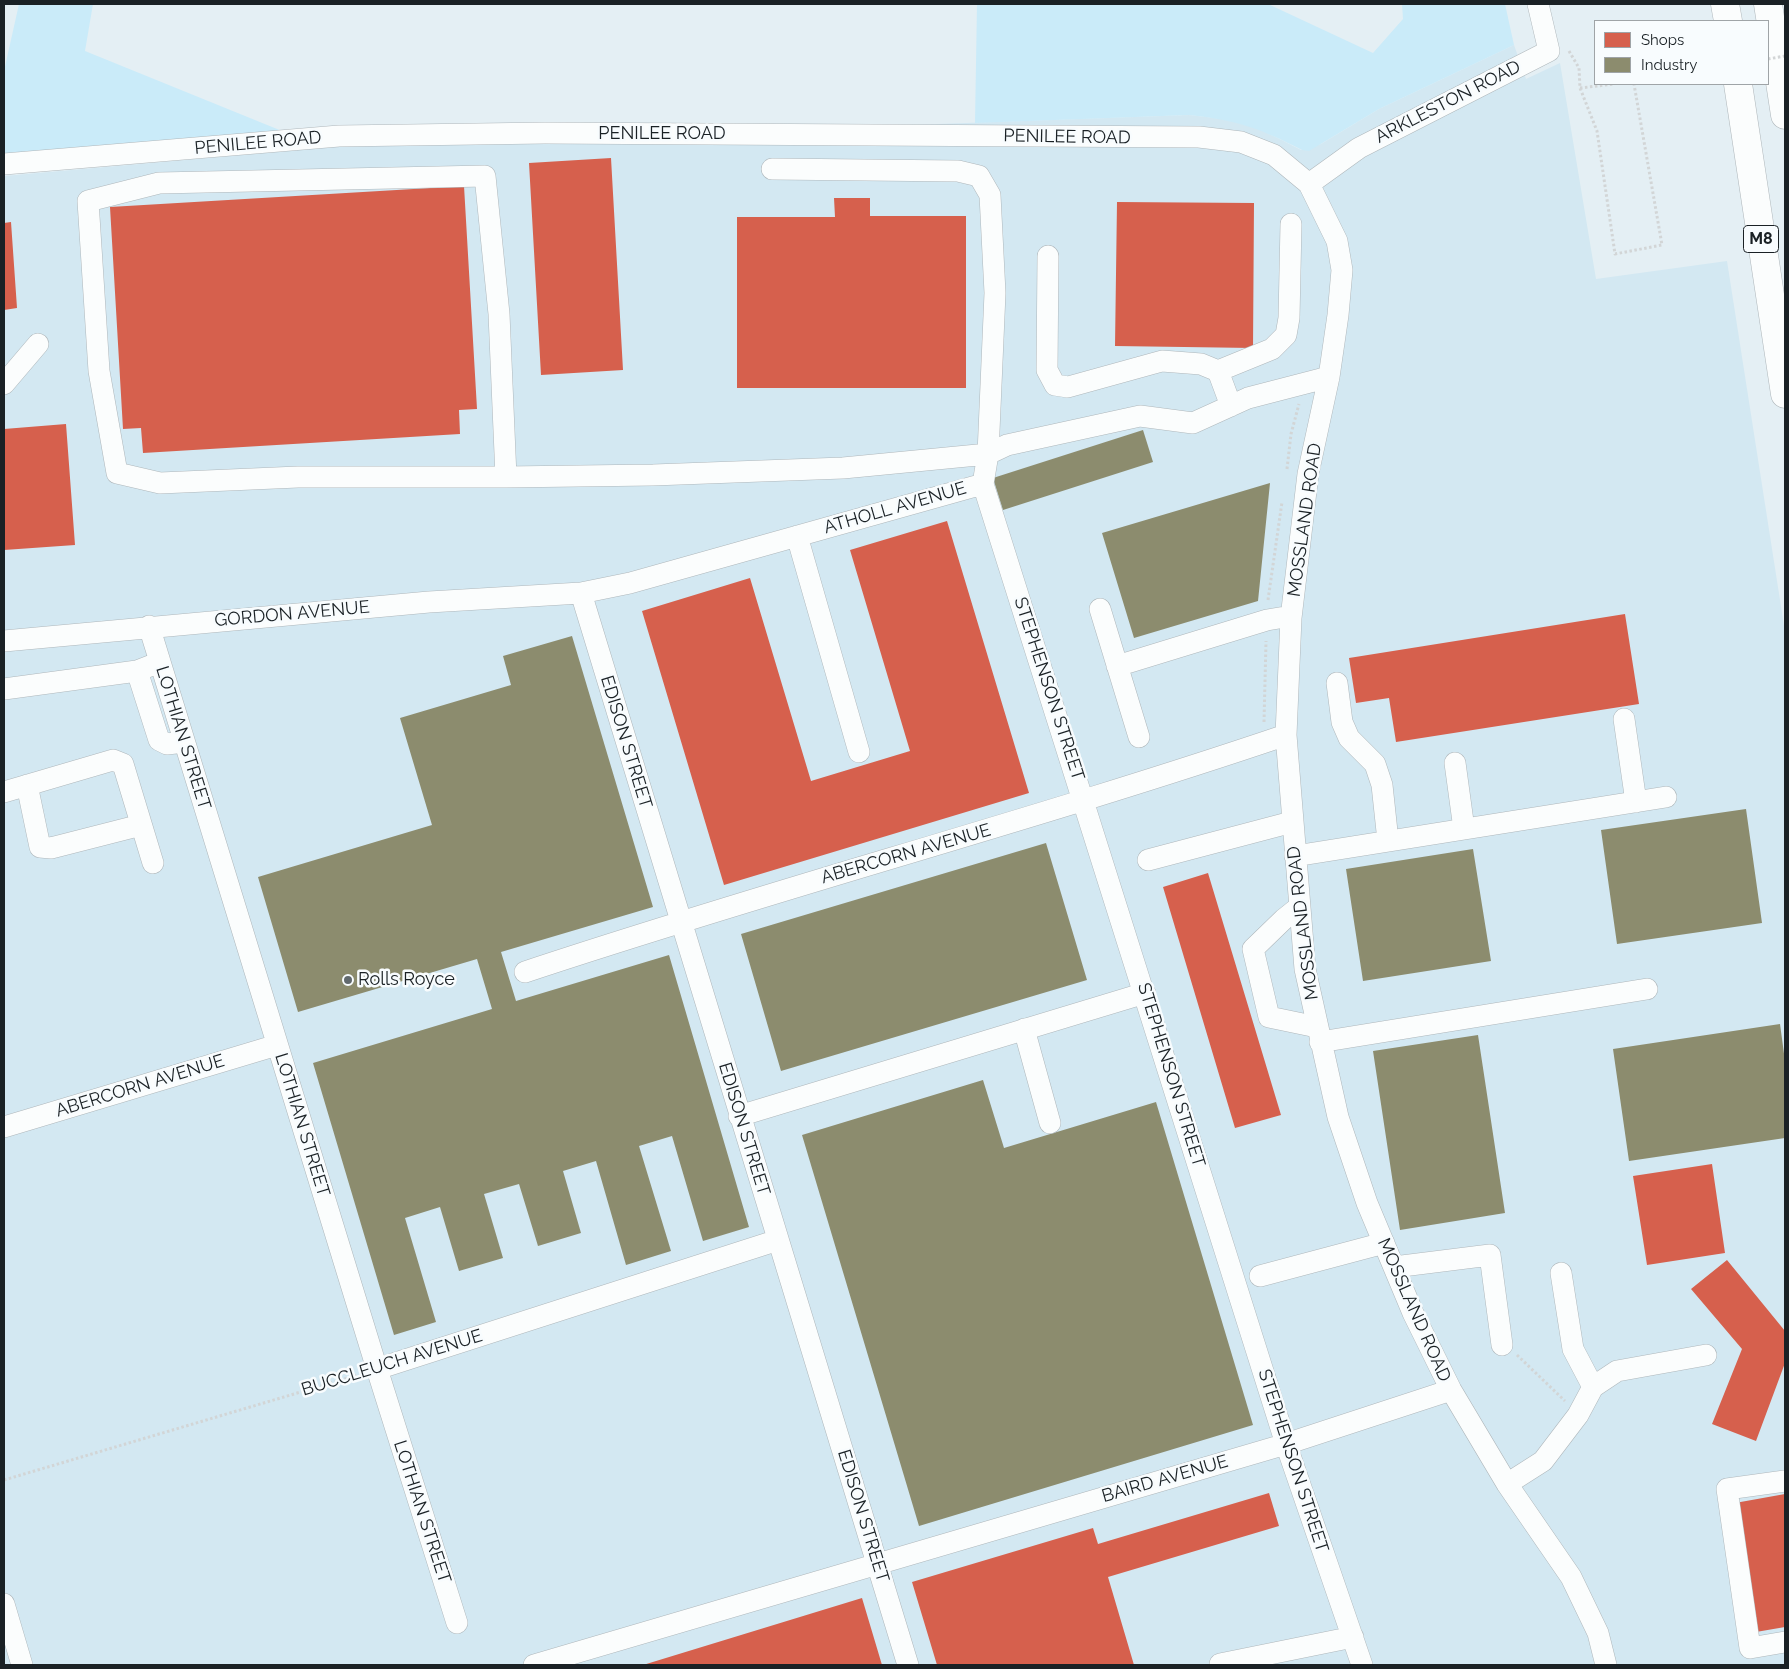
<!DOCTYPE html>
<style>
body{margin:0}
#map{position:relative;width:1789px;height:1669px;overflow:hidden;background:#e4eff4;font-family:Raleway,sans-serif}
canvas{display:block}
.frame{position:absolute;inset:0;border:5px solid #1a2125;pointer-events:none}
.legend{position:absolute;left:1594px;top:20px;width:175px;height:65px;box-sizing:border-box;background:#f8fcfe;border:1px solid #9fa4a7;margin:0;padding:6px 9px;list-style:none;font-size:15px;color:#1a2125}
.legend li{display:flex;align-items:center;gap:10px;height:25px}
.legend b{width:25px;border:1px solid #9fa4a7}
</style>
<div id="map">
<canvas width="1789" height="1669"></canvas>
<div class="frame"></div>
<ul class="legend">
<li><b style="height:14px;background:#d6604d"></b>Shops</li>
<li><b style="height:14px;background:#8c8c6e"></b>Industry</li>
</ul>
</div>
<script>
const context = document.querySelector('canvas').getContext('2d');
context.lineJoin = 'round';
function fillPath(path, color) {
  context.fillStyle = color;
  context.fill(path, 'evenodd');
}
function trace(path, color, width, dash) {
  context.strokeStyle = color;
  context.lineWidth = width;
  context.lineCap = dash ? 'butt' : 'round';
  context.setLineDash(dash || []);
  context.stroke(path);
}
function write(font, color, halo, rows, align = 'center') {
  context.font = font + ' Raleway,sans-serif';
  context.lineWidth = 5;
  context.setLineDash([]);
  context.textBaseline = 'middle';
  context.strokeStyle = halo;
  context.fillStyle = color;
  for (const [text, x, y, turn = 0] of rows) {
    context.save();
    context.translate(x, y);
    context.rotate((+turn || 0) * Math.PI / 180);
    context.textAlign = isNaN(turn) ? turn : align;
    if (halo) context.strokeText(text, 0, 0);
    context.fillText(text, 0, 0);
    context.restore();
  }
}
const built = new Path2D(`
 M 1514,45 L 1526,79 L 1560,63 L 1596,279 L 1727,261 L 1785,632 L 1785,1665 L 4,1665 L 4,176 L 355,145 L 1189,115 L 1224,119 L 1260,129 L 1301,150 L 1321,144 L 1379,109 Z`);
const green = new Path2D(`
 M 19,4 L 93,4 L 85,51 L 282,131 L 4,155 L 4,71 Z
 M 977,4 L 1268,4 L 1373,53 L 1403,19 L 1402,4 L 1505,4 L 1514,45 L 1379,109 L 1309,151 L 1302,150 C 1260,128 1236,120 1189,115 L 975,123 Z`);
const shops = new Path2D(`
 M 611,158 L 623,370 L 541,375 L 529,163 Z
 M 464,186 L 477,409 L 459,410 L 460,434 L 143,453 L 141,428 L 123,429 L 110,207 Z
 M 834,198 L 870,198 L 870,216 L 966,216 L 966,388 L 737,388 L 737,217 L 835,217 Z
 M 1117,202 L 1254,203 L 1253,348 L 1115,346 Z
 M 11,222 L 17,308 L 4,310 L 4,223 Z
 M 66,424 L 75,545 L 4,550 L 4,429 Z
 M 947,521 L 1029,793 L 724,885 L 642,611 L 750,578 L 811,781 L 910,751 L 850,550 Z
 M 1625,614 L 1639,704 L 1396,742 L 1389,698 L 1356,703 L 1349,658 Z
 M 1208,873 L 1281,1115 L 1235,1128 L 1163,887 Z
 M 1712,1164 L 1725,1253 L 1647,1265 L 1633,1176 Z
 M 1727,1260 L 1785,1331 L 1785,1363 L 1756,1441 L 1712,1424 L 1742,1349 L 1691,1289 Z
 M 1269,1493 L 1279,1526 L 1108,1577 L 1134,1665 L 937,1665 L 912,1582 L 1093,1528 L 1098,1544 Z
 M 1785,1494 L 1785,1627 L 1756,1632 L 1735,1503 Z
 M 862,1598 L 882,1665 L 643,1665 Z`);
const industry = new Path2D(`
 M 1143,430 L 1153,462 L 1003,510 L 993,478 Z
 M 1270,483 L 1258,601 L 1134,638 L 1102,533 Z
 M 572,636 L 653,907 L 501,952 L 516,1001 L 669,955 L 749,1227 L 703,1241 L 672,1136 L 639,1146 L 671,1251 L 626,1265 L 596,1161 L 563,1171 L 581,1233 L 538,1246 L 519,1184 L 484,1194 L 503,1258 L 459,1271 L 440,1207 L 405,1218 L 436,1322 L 394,1335 L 313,1063 L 492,1009 L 477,959 L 298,1012 L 258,877 L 432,825 L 400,718 L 511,685 L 503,656 Z
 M 1746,809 L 1762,923 L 1617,944 L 1601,830 Z
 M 1046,843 L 1087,980 L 781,1071 L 741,934 Z
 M 1473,849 L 1491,961 L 1363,981 L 1346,869 Z
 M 1780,1024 L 1785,1061 L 1785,1138 L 1629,1161 L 1613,1049 Z
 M 1478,1035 L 1505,1213 L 1400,1230 L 1373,1051 Z
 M 983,1080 L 1004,1148 L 1156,1102 L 1253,1425 L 919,1526 L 802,1135 Z`);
const path = new Path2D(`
 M 1569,51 L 1579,68 L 1580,88 L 1597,131 L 1615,254 L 1662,245 L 1634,84
 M 1580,88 L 1614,84
 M 1287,469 L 1291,434 L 1299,404
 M 1268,600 L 1282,502
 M 1264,722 L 1266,641
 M 1517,1355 L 1565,1401
 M 4,1480 L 358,1375`);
const minor = new Path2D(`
 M 4,164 L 339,136 L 545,133 L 1199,137 L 1241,142 L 1274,155 L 1309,184 L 1337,241 L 1342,270 L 1338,315 L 1329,377 L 1308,474 L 1291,618 L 1286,735 L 1305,969 L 1338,1117 L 1367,1203 L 1413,1313 L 1451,1390 L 1507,1484 L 1571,1577 L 1598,1633 L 1606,1665
 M 1309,184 L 1359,148 L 1549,51 L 1538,4
 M 1048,256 L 1047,370 L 1055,385 L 1068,387 L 1162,361 L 1201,364 L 1218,371 L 1272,349 L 1286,335 L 1289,318 L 1291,224
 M 1218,371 L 1231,406
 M 1329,377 L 1248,398 L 1193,423 L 1140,416 L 1007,445 L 988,454 L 983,484 L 1286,1444 L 1362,1665
 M 4,384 L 38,344
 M 506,477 L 298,477 L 160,483 L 117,473 L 99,371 L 88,201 L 159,183 L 485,176 L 499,314 L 506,477 L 653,475 L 843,468 L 988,454 L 995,293 L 990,195 L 979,176 L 958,171 L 772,169
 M 797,536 L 859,752
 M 581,593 L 908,1665
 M 1100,609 L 1139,737
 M 149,626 L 377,1369 L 457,1623
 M 4,641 L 429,602 L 581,593 L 630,583 L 983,484
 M 1117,666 L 1267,620 L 1291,616
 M 137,671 L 159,740 L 167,744 L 184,742
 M 1337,683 L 1342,722 L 1349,738 L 1375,764 L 1382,785 L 1388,841
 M 4,689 L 137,671 L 160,662
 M 1624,719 L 1636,802
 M 1455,763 L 1464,829
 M 27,785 L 40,847 L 51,848 L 141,825
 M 4,792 L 113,760 L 123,764 L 153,863
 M 1295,856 L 1666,797
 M 1148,860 L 1292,822
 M 1299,907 L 1284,919 L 1253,949 L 1269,1017 L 1317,1027
 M 525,972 C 777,888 1035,820 1286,735
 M 1024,1029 L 1050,1123
 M 1320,1042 L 1647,989
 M 739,1116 L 1145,993
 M 4,1127 L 277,1045
 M 1394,1267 L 1490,1255 L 1502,1345
 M 1561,1273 L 1573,1349 L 1593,1387
 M 1260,1276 L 1384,1243
 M 377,1369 L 778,1240
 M 1785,1481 L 1727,1489 L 1750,1648 L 1785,1642
 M 1507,1484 L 1543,1461 L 1578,1415 L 1593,1387 L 1617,1371 L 1706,1355
 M 4,1604 L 22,1665
 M 1220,1664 L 1353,1637
 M 534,1665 L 1286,1444 L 1451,1390`);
const highway = new Path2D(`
 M 1725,4 L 1728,21
 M 1768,4 L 1785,115
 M 1738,84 L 1785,394`);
const pathBridge = new Path2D(`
 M 1768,59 L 1785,56`);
const markers = [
 [348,980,5,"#61696d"]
];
const shields = [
 [1761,239,35]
];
const shieldNames = [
 ["M8",1761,239]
];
const streetNames = [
 ["ARKLESTON ROAD",1448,102,-27],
 ["PENILEE ROAD",662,134],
 ["PENILEE ROAD",1067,137,1],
 ["PENILEE ROAD",258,143,-5],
 ["ATHOLL AVENUE",895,508,-16],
 ["MOSSLAND ROAD",1305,520,-82],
 ["GORDON AVENUE",292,614,-5],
 ["STEPHENSON STREET",1049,689,72],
 ["LOTHIAN STREET",183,738,73],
 ["EDISON STREET",626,742,73],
 ["ABERCORN AVENUE",906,854,-16],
 ["MOSSLAND ROAD",1303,923,-97],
 ["STEPHENSON STREET",1171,1075,73],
 ["ABERCORN AVENUE",140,1086,-17],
 ["LOTHIAN STREET",302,1125,73],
 ["EDISON STREET",744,1129,73],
 ["MOSSLAND ROAD",1414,1310,66],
 ["BUCCLEUCH AVENUE",392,1363,-17],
 ["STEPHENSON STREET",1293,1461,72],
 ["BAIRD AVENUE",1165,1479,-16],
 ["LOTHIAN STREET",422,1512,72],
 ["EDISON STREET",863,1516,73]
];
const poiNames = [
 ["Rolls Royce",358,980]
];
fillPath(built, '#d3e8f2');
fillPath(green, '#caebf9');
fillPath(shops, '#d6604d');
fillPath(industry, '#8c8c6e');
trace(minor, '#afb7bb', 22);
trace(highway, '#afb7bb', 29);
trace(path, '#d2d5d6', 3, [2.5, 2.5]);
trace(minor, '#fbfdfd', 21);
trace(highway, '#fbfdfd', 28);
trace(pathBridge, '#d2d5d6', 3, [2.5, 2.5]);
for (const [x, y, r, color] of markers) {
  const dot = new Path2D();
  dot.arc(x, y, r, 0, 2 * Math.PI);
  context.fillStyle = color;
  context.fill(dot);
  trace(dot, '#f8fcfe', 2);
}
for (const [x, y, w] of shields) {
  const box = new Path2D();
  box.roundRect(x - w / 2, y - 13.5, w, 27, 4);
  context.fillStyle = '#f8fcfe';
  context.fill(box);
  trace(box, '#1a2125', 1);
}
write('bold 16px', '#1a2125', null, shieldNames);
write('18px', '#1a2125', '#f8fcfe', streetNames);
write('18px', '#1a2125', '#f8fcfe', poiNames, 'left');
</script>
